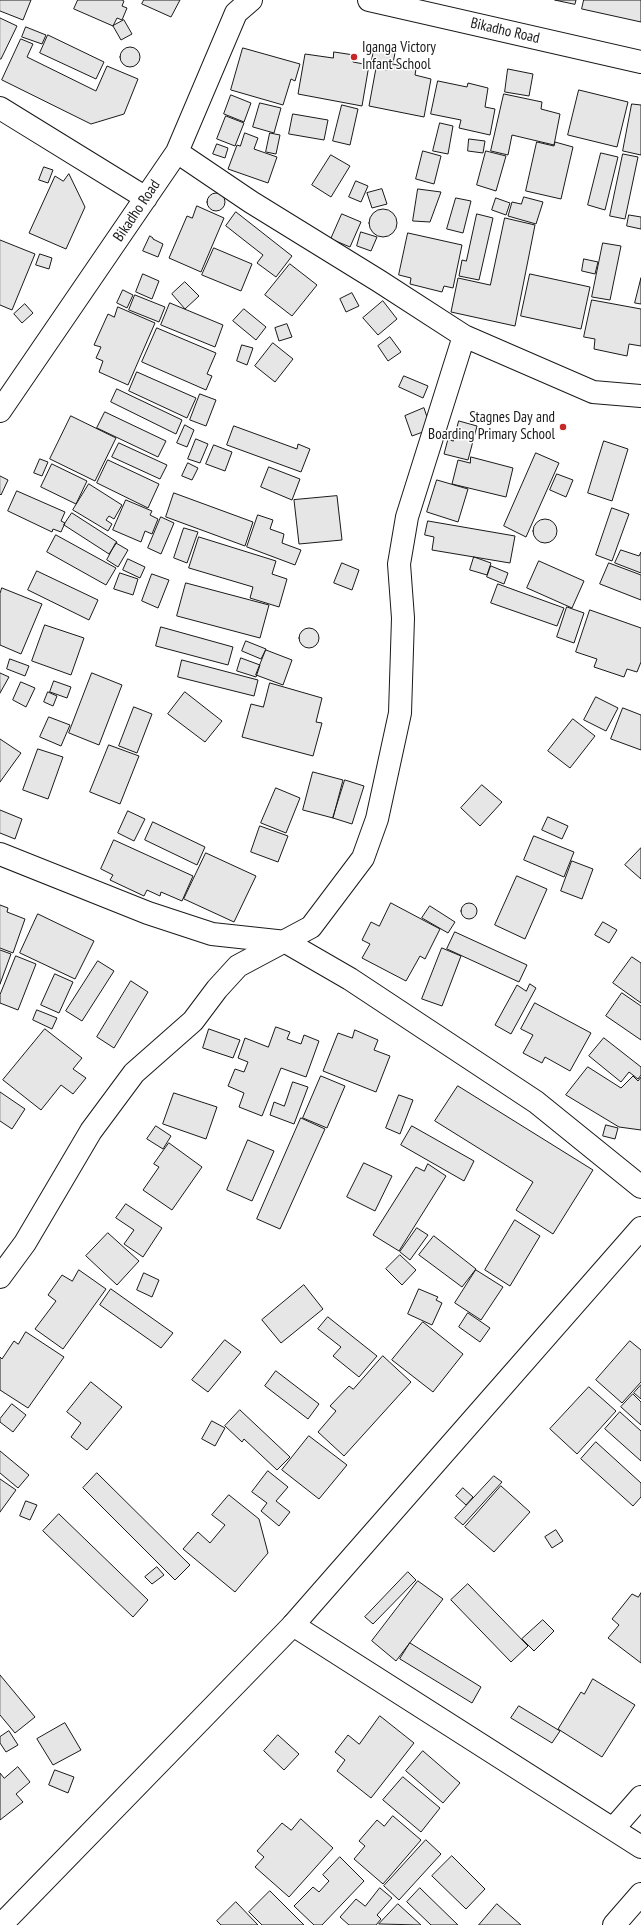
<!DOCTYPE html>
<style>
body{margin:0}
canvas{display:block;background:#fff}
</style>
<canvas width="641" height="1925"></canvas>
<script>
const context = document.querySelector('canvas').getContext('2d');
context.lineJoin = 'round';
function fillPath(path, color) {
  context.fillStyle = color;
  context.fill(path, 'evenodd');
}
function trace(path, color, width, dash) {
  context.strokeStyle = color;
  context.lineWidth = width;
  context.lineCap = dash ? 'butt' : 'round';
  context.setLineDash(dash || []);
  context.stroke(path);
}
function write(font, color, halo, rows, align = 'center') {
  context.font = font + ' "PT Sans Narrow",sans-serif';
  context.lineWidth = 3;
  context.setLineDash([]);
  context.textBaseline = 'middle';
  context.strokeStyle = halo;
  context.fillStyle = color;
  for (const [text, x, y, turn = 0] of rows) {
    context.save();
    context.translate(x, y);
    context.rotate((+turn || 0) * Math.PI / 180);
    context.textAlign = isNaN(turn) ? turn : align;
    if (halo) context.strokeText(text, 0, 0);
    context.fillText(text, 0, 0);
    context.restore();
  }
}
const building = new Path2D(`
 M 0,0 L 31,0 L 23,20 L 0,11 Z
 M 78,0 L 122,0 L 124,1 L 122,6 L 127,8 L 122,20 L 117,18 L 113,26 L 74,9 Z
 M 144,0 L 180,0 L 171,17 L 142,4 Z
 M 555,0 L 576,0 L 575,4 Z
 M 584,0 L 641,0 L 641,22 L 582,9 Z
 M 0,18 L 17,26 L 1,59 L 0,59 Z
 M 124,20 L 132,34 L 121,40 L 113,26 Z
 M 26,27 L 46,35 L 42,44 L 22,37 Z
 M 48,35 L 104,62 L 96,79 L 40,53 Z
 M 21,39 L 33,44 L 27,57 L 96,91 L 107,66 L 138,79 L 124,114 L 91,124 L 2,80 Z
 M 375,44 L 396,48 L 393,63 L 372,60 Z
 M120 57a10 10 0 1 1 20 0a10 10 0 1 1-20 0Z
 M 243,48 L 300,64 L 295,81 L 291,79 L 283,105 L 231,90 Z
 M 334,52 L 354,55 L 353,62 L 369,65 L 362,106 L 298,94 L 305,54 L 333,58 Z
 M 388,63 L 416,69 L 415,75 L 431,79 L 424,117 L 369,106 L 376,68 L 387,70 Z
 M 508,69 L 533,74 L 529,96 L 505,92 Z
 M 438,81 L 467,87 L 468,83 L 488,88 L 485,107 L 495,109 L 490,135 L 459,128 L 461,120 L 431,114 Z
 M 579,90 L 628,102 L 617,147 L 568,135 Z
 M 504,94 L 542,102 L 541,109 L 560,114 L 554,145 L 512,135 L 508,155 L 491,151 Z
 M 231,95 L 251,103 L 244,122 L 224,114 Z
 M 260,103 L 281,108 L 274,133 L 253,127 Z
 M 632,104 L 641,105 L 641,155 L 623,151 Z
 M 342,105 L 358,109 L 350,145 L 333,141 Z
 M 293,114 L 328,120 L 324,140 L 289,134 Z
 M 226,116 L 244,123 L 235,146 L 217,139 Z
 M 440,123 L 453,126 L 448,154 L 433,151 Z
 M 245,133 L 258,138 L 254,149 L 277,157 L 268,183 L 228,169 L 237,145 L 240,146 Z
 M 270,133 L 280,135 L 276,154 L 266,152 Z
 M 469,139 L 485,141 L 483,153 L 468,151 Z
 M 537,142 L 554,146 L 555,142 L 573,147 L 561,199 L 526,191 Z
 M 217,144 L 228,148 L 225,158 L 213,154 Z
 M 423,151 L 441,156 L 434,184 L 416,179 Z
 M 486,151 L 506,156 L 496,191 L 477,185 Z
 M 601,153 L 618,157 L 605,210 L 588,205 Z
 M 623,154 L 638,157 L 625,219 L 610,216 Z
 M 331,155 L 350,166 L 331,197 L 312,185 Z
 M 44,167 L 53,170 L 48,183 L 39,180 Z
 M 69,174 L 85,207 L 66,249 L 29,233 L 55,176 L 63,181 Z
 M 356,181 L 368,186 L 361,202 L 349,197 Z
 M 382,189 L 387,204 L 372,208 L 367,193 Z
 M 418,189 L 441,192 L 430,222 L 413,221 Z
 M207 202a9 9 0 1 1 18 0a9 9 0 1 1-18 0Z
 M 524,197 L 543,202 L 536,224 L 508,216 L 512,202 L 521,204 Z
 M 456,198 L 471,201 L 463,233 L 447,229 Z
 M 496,198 L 510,203 L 506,215 L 492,210 Z
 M 197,206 L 224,218 L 201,272 L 169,258 L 187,216 L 192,218 Z
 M369 223a14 14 0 1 1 28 0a14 14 0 1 1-28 0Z
 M 236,212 L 292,256 L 276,277 L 257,263 L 263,255 L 226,226 Z
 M 342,214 L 361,222 L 350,247 L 331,239 Z
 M 477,214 L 493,218 L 479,280 L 459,276 L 462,260 L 466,261 Z
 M 629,215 L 641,217 L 641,229 L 627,226 Z
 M 505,218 L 535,225 L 515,326 L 451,312 L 458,278 L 490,285 Z
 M 361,232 L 377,237 L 371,251 L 357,246 Z
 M 408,233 L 462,245 L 453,288 L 444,286 L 442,292 L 410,284 L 411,278 L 399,275 Z
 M 150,236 L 153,238 L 153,239 L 163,244 L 158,257 L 143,251 Z
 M 0,240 L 35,254 L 12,310 L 0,305 Z
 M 603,243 L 621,246 L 610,300 L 592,297 Z
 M 214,248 L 252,264 L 241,291 L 202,275 Z
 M 40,254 L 52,258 L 49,269 L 36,265 Z
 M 584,259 L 598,262 L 595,274 L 582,271 Z
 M 290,264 L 317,285 L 292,316 L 265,295 Z
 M 143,274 L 159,281 L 152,299 L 136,292 Z
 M 530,274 L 590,287 L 581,329 L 521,316 Z
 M 641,278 L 641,304 L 635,303 Z
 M 185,282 L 199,296 L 185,309 L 172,294 Z
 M 123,290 L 133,295 L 127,308 L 117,303 Z
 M 352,293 L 359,306 L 346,312 L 340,299 Z
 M 135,295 L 165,307 L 159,322 L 129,310 Z
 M 592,300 L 641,309 L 641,346 L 629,344 L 627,356 L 594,349 L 595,339 L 584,337 Z
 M 383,301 L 397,319 L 378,335 L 363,318 Z
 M 170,303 L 223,325 L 215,347 L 161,325 Z
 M 25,304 L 33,313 L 22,323 L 14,314 Z
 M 118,307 L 155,323 L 128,385 L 99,372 L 103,361 L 96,358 L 101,347 L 94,345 L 108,314 L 114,317 Z
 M 244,309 L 266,327 L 256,340 L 233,321 Z
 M 287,324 L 292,337 L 279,341 L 275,328 Z
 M 157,328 L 216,353 L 207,374 L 212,376 L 206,390 L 142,362 Z
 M 390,337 L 401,352 L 388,361 L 378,346 Z
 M 273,343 L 293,359 L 275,382 L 255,366 Z
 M 242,345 L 253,348 L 247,365 L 237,361 Z
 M 137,372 L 196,398 L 187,418 L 129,391 Z
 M 404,376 L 428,386 L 423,398 L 399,387 Z
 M 117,389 L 182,420 L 176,434 L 111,402 Z
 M 200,394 L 216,400 L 206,426 L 190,420 Z
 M 424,408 L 431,429 L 412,436 L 405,416 Z
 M 105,412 L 166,441 L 158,457 L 97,428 Z
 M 71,416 L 116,438 L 95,481 L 50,459 Z
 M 459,421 L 477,426 L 468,460 L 444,454 L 448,439 L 453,441 Z
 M 185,425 L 194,430 L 187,447 L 177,443 Z
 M 234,426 L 297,449 L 298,444 L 310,449 L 301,472 L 227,445 Z
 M 196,439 L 208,444 L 200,463 L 188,459 Z
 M 604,441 L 628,449 L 612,501 L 588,493 Z
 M 119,443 L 167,465 L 160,479 L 112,457 Z
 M 214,445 L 232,452 L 225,471 L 206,464 Z
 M 536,453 L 559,463 L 526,537 L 504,526 Z
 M 471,457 L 513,468 L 506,497 L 452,484 L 458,460 L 470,463 Z
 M 40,459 L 48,462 L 42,476 L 34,473 Z
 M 108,460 L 159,484 L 148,508 L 97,483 Z
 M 188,463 L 198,468 L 192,480 L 182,476 Z
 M 52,464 L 87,481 L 76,504 L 41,487 Z
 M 269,467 L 300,479 L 292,500 L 261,487 Z
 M 557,474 L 573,480 L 566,497 L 550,490 Z
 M 0,476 L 8,480 L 1,495 L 0,494 Z
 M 437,480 L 468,489 L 458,522 L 427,512 Z
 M 89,484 L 122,505 L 114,519 L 109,516 L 106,520 L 112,524 L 108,531 L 73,510 Z
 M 17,491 L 65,512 L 61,521 L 65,523 L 61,532 L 53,529 L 52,532 L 8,511 Z
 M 174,493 L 253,522 L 245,546 L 166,517 Z
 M 337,496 L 342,540 L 299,544 L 294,500 Z
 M 126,500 L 152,511 L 150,515 L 158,519 L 152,534 L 145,531 L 141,542 L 113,530 Z
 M 612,508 L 629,514 L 612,561 L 596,555 Z
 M 72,513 L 117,542 L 109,554 L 64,525 Z
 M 258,515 L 273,520 L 270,529 L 284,534 L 282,543 L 301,550 L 295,565 L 247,547 Z
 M 161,517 L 174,523 L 161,554 L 148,548 Z
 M533 531a12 12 0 1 1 24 0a12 12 0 1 1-24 0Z
 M 428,521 L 515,536 L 510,563 L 432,550 L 434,537 L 425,535 Z
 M 184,528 L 198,532 L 187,563 L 174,558 Z
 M 56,535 L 116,568 L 106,585 L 47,552 Z
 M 199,537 L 276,561 L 272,574 L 287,579 L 279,607 L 250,598 L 253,587 L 189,568 Z
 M 116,543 L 128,550 L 118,567 L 107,560 Z
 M 621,550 L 639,556 L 641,552 L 641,573 L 615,563 Z
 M 474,557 L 491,563 L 487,575 L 470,570 Z
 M 128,559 L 145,567 L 140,578 L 123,570 Z
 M 539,561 L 584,581 L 572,608 L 527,588 Z
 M 342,563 L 359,570 L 352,590 L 334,583 Z
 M 609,563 L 641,575 L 641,600 L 600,584 Z
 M 491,566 L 508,573 L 504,584 L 487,577 Z
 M 37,571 L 98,600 L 89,620 L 28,590 Z
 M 120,573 L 138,579 L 133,595 L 114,589 Z
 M 152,574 L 169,580 L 158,608 L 142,601 Z
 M 186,583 L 269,605 L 260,638 L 177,616 Z
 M 498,584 L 564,608 L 557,626 L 491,603 Z
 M 2,588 L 42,604 L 21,654 L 0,645 L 0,594 Z
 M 567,607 L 584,613 L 574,643 L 557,637 Z
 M 590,610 L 641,628 L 641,662 L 637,672 L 627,669 L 624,677 L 594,667 L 597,659 L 576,652 Z
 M 45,625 L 84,638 L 71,675 L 32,661 Z
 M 161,627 L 233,647 L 228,665 L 156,646 Z
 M299 638a10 10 0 1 1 20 0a10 10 0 1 1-20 0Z
 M 246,641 L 266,649 L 261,659 L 242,651 Z
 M 266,650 L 292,660 L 283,685 L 256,675 Z
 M 241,658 L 260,665 L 256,677 L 237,671 Z
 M 10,659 L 29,666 L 25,676 L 7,669 Z
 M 182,660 L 258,680 L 254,696 L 178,677 Z
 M 0,673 L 9,677 L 0,693 Z
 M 92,673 L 122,685 L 99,745 L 69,733 Z
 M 54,681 L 71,687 L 67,698 L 50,692 Z
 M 21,682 L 35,688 L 26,707 L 13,700 Z
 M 270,683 L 322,698 L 316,722 L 322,723 L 313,756 L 242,737 L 251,704 L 263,707 Z
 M 48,692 L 57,696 L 53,706 L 44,702 Z
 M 185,692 L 222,721 L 205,742 L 168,714 Z
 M 596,697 L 618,708 L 606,731 L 584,720 Z
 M 134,707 L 152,714 L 137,753 L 119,746 Z
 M 623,708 L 641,715 L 641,750 L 611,739 Z
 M 49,717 L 70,725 L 61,746 L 40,737 Z
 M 573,719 L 595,736 L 570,768 L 548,751 Z
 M 0,739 L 21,753 L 0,782 Z
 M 109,745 L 139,756 L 120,804 L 90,792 Z
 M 38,749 L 63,757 L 48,799 L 23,790 Z
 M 313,772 L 343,780 L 333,818 L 303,810 Z
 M 345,780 L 364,786 L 352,824 L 333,818 Z
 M 482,785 L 502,802 L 480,826 L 461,808 Z
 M 276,788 L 300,798 L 286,833 L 261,823 Z
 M 0,810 L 22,819 L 15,839 L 0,833 Z
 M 128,811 L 145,819 L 134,841 L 118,833 Z
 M 548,817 L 568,826 L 562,839 L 542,830 Z
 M 153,822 L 205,847 L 197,865 L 145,840 Z
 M 260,826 L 288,836 L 278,862 L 251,852 Z
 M 534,836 L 574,852 L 564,877 L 524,860 Z
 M 114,840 L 193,876 L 182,901 L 161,892 L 160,896 L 147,890 L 144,896 L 110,880 L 113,875 L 101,869 Z
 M 641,848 L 641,879 L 625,865 Z
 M 206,853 L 256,876 L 234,922 L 184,899 Z
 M 572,861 L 593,869 L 582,899 L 561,891 Z
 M 517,876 L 547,889 L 525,939 L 495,925 Z
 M 391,903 L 440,929 L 425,959 L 420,956 L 406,981 L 362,958 L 370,944 L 362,940 L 371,922 L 379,926 Z
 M461 911a8 8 0 1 1 16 0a8 8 0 1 1-16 0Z
 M 0,905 L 8,908 L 7,912 L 25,919 L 13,953 L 0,948 Z
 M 430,906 L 455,922 L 448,933 L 422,918 Z
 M 38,914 L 94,941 L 75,979 L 20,953 Z
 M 603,922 L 617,930 L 609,943 L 595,935 Z
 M 455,932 L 527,965 L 519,982 L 447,949 Z
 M 442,948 L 461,956 L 442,1006 L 422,999 Z
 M 0,950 L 11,954 L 0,984 Z
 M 16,956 L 36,964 L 18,1010 L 0,1003 L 0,995 Z
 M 632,957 L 641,963 L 641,1003 L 613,983 Z
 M 98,961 L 114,971 L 82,1021 L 66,1011 Z
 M 55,974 L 73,982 L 59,1013 L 41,1005 Z
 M 131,981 L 148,992 L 114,1048 L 97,1037 Z
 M 530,984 L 536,988 L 511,1034 L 495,1025 L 517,985 L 526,991 Z
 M 622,993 L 641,1006 L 641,1040 L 606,1016 Z
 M 535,1003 L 591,1033 L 570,1071 L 545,1057 L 542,1063 L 523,1053 L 533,1035 L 521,1029 Z
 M 37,1010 L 57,1018 L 52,1029 L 33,1020 Z
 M 276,1027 L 290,1032 L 287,1039 L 301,1044 L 304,1035 L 319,1041 L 306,1077 L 281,1068 L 262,1116 L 239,1107 L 244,1093 L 228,1086 L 235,1069 L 244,1072 L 248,1062 L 238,1058 L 245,1038 L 268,1047 Z
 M 45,1029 L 82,1058 L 73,1069 L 86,1078 L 73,1094 L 61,1085 L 41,1110 L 3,1080 Z
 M 209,1029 L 240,1040 L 233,1058 L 203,1048 Z
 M 355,1030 L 378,1040 L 374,1050 L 390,1056 L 376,1092 L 323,1071 L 338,1033 L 352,1038 Z
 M 604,1038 L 641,1067 L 641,1075 L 638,1079 L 629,1072 L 621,1082 L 589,1056 Z
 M 588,1067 L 621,1088 L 633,1076 L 638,1081 L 641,1077 L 641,1130 L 619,1127 L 566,1095 Z
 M 321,1076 L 345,1086 L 327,1128 L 303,1118 Z
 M 293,1082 L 308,1087 L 294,1124 L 270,1115 L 274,1102 L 284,1106 Z
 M 458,1086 L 593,1170 L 553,1234 L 516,1210 L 533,1182 L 435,1121 Z
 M 0,1092 L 25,1109 L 12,1129 L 0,1121 Z
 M 174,1093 L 217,1107 L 206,1139 L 163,1124 Z
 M 399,1095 L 413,1100 L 400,1134 L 386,1128 Z
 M 301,1118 L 325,1129 L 280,1229 L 257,1219 Z
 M 606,1125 L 618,1128 L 615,1139 L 603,1136 Z
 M 156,1126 L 171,1136 L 163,1149 L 147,1139 Z
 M 412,1126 L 474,1161 L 464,1181 L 401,1145 Z
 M 248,1140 L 274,1151 L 252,1201 L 227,1190 Z
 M 169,1143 L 202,1167 L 172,1210 L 143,1190 L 159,1167 L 154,1164 Z
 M 364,1163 L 392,1176 L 375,1211 L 347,1197 Z
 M 428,1164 L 446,1176 L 399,1251 L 373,1235 L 416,1167 L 424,1171 Z
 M 126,1204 L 162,1228 L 143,1257 L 124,1244 L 134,1230 L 116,1218 Z
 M 515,1220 L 540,1236 L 510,1286 L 485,1270 Z
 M 417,1228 L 428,1235 L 410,1260 L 400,1252 Z
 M 108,1233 L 139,1261 L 117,1285 L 86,1256 Z
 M 434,1236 L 476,1269 L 462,1287 L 419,1255 Z
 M 400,1255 L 416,1270 L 402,1285 L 386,1269 Z
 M 79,1270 L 106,1289 L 63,1349 L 35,1329 L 56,1301 L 48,1295 L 62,1275 L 72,1281 Z
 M 476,1270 L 503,1287 L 481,1320 L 455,1303 Z
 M 144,1273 L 159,1280 L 152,1297 L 137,1290 Z
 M 304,1285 L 323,1309 L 281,1343 L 262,1320 Z
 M 111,1289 L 173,1333 L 161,1348 L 100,1305 Z
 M 419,1289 L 438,1297 L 436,1300 L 442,1303 L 432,1325 L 408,1314 Z
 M 468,1313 L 490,1328 L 480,1342 L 459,1327 Z
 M 328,1317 L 377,1356 L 359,1377 L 333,1356 L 341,1347 L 318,1329 Z
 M 423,1322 L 463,1354 L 433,1392 L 392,1360 Z
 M 26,1332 L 64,1357 L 28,1408 L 0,1390 L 0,1357 L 2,1359 L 14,1341 L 18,1344 Z
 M 225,1340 L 241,1352 L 208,1392 L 192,1380 Z
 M 630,1341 L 641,1350 L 641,1382 L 622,1403 L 596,1380 Z
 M 383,1356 L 411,1382 L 344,1456 L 318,1432 L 336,1411 L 330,1406 L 349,1386 L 353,1389 Z
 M 276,1371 L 319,1404 L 308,1419 L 265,1386 Z
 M 91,1382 L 122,1407 L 87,1450 L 71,1437 L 81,1423 L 67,1412 Z
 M 641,1385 L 641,1399 L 634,1393 Z
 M 589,1387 L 616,1411 L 577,1454 L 550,1429 Z
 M 633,1394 L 641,1402 L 641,1425 L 621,1407 Z
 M 12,1404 L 26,1415 L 13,1432 L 0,1422 L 0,1419 Z
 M 240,1410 L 290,1457 L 277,1470 L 244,1439 L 242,1442 L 225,1426 Z
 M 620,1412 L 641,1431 L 641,1461 L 605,1429 Z
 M 212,1421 L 225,1428 L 215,1446 L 202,1439 Z
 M 309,1436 L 347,1465 L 319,1499 L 282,1470 Z
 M 596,1442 L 641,1483 L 641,1497 L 633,1506 L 581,1459 Z
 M 0,1451 L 29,1475 L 18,1488 L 0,1473 Z
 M 268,1471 L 288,1487 L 276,1501 L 290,1512 L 279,1526 L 261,1511 L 267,1503 L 252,1492 Z
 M 97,1473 L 190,1565 L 175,1580 L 83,1488 Z
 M 494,1476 L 502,1482 L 463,1525 L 455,1518 Z
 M 0,1479 L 16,1490 L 0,1512 Z
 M 501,1486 L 530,1512 L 494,1552 L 465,1527 Z
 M 463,1488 L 473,1497 L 466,1505 L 456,1496 Z
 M 229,1495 L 259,1519 L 268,1553 L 235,1592 L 183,1549 L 198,1532 L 210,1543 L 225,1525 L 212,1515 Z
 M 26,1501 L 37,1505 L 30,1520 L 20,1516 Z
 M 59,1514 L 148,1600 L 133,1617 L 43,1531 Z
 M 556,1530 L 563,1541 L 552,1548 L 545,1537 Z
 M 157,1567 L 164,1575 L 152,1584 L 145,1577 Z
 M 408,1572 L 416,1580 L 373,1624 L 365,1617 Z
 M 418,1581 L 443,1599 L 396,1661 L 372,1641 Z
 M 468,1584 L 528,1646 L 511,1662 L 451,1600 Z
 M 641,1593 L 641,1663 L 608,1638 L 619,1625 L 612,1619 L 632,1594 L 638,1597 Z
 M 543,1620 L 554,1631 L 534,1651 L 522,1639 Z
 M 410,1643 L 481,1687 L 472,1703 L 400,1659 Z
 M 0,1675 L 35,1717 L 15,1733 L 0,1715 Z
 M 593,1679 L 635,1705 L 602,1757 L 558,1729 L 581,1692 L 584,1694 Z
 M 519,1706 L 560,1731 L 552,1743 L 511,1718 Z
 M 380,1716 L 414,1743 L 371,1798 L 337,1771 L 345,1760 L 335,1752 L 348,1735 L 359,1744 Z
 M 65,1723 L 81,1750 L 53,1765 L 37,1739 Z
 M 9,1731 L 18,1745 L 6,1752 L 0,1743 L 0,1737 Z
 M 278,1735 L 299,1754 L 284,1770 L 264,1751 Z
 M 423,1751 L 460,1783 L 443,1803 L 406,1771 Z
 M 18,1767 L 30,1782 L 16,1794 L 23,1802 L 0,1820 L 0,1773 L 4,1778 Z
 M 55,1770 L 74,1777 L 68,1793 L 49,1785 Z
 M 403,1777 L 440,1808 L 421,1832 L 383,1800 Z
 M 393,1816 L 421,1840 L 383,1884 L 354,1859 L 365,1846 L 359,1841 L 377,1820 L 384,1826 Z
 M 301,1819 L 333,1848 L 289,1897 L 255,1867 L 264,1857 L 257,1851 L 282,1823 L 291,1830 Z
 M 426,1840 L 441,1854 L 399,1900 L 384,1886 Z
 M 452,1856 L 485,1889 L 466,1909 L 432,1876 Z
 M 340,1857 L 364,1881 L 322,1925 L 314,1925 L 294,1906 L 313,1887 L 319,1892 L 329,1881 L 323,1875 Z
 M 380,1888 L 392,1898 L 377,1915 L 381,1919 L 376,1925 L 349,1925 L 340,1917 L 356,1899 L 365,1906 Z
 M 420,1888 L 458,1925 L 431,1925 L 407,1902 Z
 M 270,1891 L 304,1925 L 262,1925 L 249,1912 Z
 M 236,1902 L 258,1925 L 221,1925 L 217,1921 Z
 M 398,1904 L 421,1925 L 379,1924 Z
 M 497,1904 L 521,1925 L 479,1925 Z`);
const minor = new Path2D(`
 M 369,0 L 641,62
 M 0,108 L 146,198
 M 177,152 L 251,202 L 379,281 L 464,336 L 593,392 L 641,396
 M 0,411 L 177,152 L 236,13 L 251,0
 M 0,854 L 148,913 L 212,934 L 286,942 L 350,979 L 536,1102 L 641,1187
 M 0,1277 L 25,1243 L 91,1131 L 134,1073 L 193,1021 L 217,989 L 238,966 L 311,927 L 363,858 L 377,819 L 400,713 L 403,618 L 399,564 L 407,517 L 464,336
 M 293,1625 L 641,1847
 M 613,1829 L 641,1797
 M 614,1925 L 641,1894`);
const tertiary = new Path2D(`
 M 1,1925 L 293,1625 L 641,1228`);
const markers = [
 [354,57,4,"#c62828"],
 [563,427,4,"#c62828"]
];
const streetNames = [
 ["Bikadho Road",505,31,13],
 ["Bikadho Road",137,211,-56]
];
const poiNames = [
 ["Iganga Victory",362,48],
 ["Infant School",362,65],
 ["Stagnes Day and",555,418,"right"],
 ["Boarding Primary School",555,435,"right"]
];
fillPath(building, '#e6e6e6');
trace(building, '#1a1a1a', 1);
trace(minor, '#1a1a1a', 24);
trace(tertiary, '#1a1a1a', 24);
trace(minor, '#fff', 22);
trace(tertiary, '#fff', 22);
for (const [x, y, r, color] of markers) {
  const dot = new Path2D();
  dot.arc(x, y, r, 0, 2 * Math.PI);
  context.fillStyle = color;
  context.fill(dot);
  trace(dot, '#fff', 1.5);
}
write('15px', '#1a1a1a', '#fff', streetNames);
write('15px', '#1a1a1a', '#fff', poiNames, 'left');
</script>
